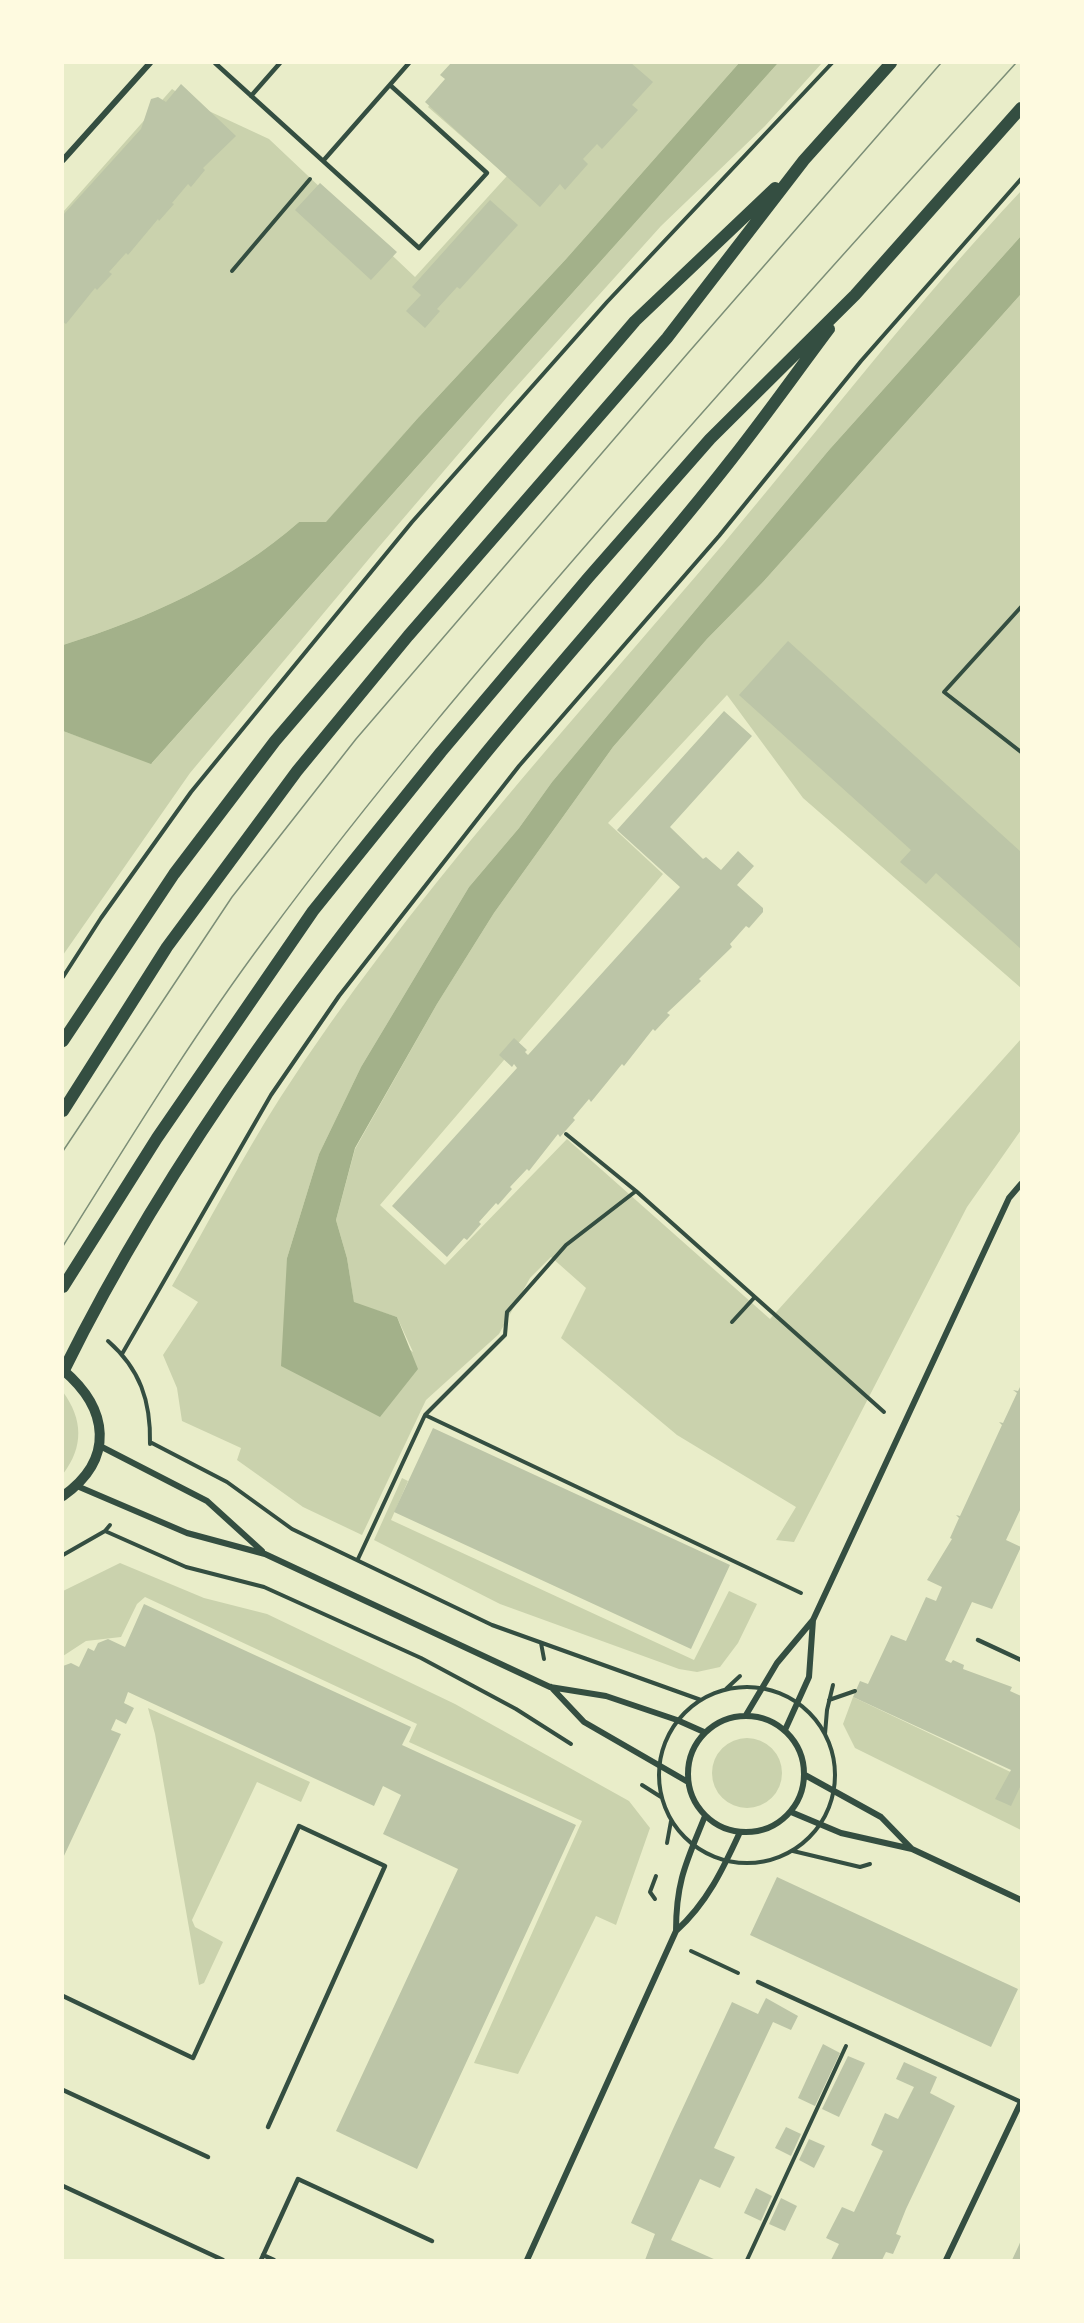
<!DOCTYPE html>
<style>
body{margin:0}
#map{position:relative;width:1084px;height:2323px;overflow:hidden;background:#e9edc9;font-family:"Noto Sans",sans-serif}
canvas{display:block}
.frame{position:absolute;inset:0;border:64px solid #fefae0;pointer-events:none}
</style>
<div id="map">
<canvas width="1084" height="2323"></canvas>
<div class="frame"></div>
</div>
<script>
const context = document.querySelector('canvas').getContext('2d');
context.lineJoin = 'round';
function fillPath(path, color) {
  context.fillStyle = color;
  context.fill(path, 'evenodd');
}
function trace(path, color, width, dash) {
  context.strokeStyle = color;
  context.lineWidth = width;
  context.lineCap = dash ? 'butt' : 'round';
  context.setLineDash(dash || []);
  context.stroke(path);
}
const green = new Path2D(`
 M 465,63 L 739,63 L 566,259 L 417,419 L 326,523 L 299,522 C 232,581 148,618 63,645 L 63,212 L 172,89 L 198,106 L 269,139 L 415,277 L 507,176 L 428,107 Z
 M 778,63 L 822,63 L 765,126 L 661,226 L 508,396 L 378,548 L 190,773 L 63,955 L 63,731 L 152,763 Z
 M 1021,191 L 1021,236 L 829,450 L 552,782 L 519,828 L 469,887 L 361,1067 L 319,1154 L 287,1258 L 413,1352 L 397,1317 L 354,1303 L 347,1258 L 336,1220 L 355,1149 L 437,1004 L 494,913 L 613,747 L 707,639 L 763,582 L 1021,294 L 1021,988 L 803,798 L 727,695 L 608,823 L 663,874 L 380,1205 L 445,1265 L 567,1139 L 770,1319 L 1021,1039 L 1021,1130 L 967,1207 L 794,1542 L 776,1540 L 796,1507 L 677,1435 L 561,1338 L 586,1288 L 551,1257 L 530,1278 L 499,1334 L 426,1400 L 362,1535 L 303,1507 L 237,1460 L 241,1448 L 182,1421 L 177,1388 L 163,1355 L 198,1302 L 172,1286 C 208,1224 241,1159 280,1098 C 408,899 572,723 724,543 C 823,425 916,303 1021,191 Z
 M 63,1392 C 83,1419 84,1447 63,1474 Z
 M 402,1478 L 408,1481 L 391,1520 L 694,1660 L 729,1591 L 757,1604 L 738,1643 L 720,1667 L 697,1672 L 679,1669 L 500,1604 L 374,1540 Z
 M 120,1563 L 204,1598 L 267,1614 L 455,1704 L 629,1801 L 650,1828 L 616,1925 L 596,1916 L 518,2074 L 474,2063 L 582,1821 L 409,1742 L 417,1724 L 145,1597 L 137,1604 L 121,1637 L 86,1641 L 63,1656 L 63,1591 Z
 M 853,1697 L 1021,1777 L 1021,1830 L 855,1748 L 843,1724 Z
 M 148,1708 L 310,1782 L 301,1802 L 257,1782 L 192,1920 L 195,1927 L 223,1942 L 204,1983 L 199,1985 L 155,1734 Z
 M712 1773a35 35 0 1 1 70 0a35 35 0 1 1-70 0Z`);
const water = new Path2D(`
 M 739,63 L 778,63 L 151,764 L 63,731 L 63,645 C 148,618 232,581 299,522 L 326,522 L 417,419 L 566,259 Z
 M 1021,236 L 1021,294 L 763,582 L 707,639 L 613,747 L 494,913 L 437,1004 L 355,1148 L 336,1220 L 347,1258 L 354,1302 L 397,1317 L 418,1369 L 380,1417 L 281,1366 L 287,1258 L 319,1154 L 361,1067 L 469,887 L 519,828 L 552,782 L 829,450 Z`);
const building = new Path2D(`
 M 451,63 L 631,63 L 653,82 L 632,105 L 638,110 L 602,149 L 597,144 L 583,159 L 588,164 L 565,190 L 560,184 L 540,207 L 425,102 L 445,79 L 440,75 Z
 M 181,84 L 236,136 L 203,168 L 205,170 L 191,187 L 188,184 L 172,203 L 174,204 L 159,221 L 158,219 L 128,255 L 126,253 L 109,272 L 112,274 L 97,290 L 95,288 L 66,324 L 63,322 L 63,215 L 141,129 L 151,99 L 158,97 L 166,102 Z
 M 320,183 L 397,252 L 371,280 L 295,210 Z
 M 490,200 L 518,225 L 460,289 L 457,287 L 437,309 L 440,311 L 425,328 L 406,311 L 421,295 L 412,287 Z
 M 788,641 L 1021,852 L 1021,949 L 936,873 L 926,884 L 900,862 L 911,850 L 739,695 Z
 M 724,711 L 752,736 L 670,827 L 703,859 L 706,857 L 721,870 L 738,851 L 754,866 L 737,885 L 763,908 L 763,912 L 749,928 L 746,926 L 730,944 L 732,947 L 699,979 L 701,981 L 667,1013 L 670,1015 L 655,1031 L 653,1029 L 624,1066 L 622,1064 L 591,1102 L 589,1099 L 573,1118 L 575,1120 L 560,1137 L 558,1134 L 529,1171 L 527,1169 L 510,1187 L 512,1189 L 498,1205 L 496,1203 L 479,1222 L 481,1224 L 467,1240 L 464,1238 L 447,1257 L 392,1206 L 517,1068 L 514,1064 L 512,1067 L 499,1055 L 514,1038 L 527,1050 L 525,1052 L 528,1055 L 680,887 L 617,830 Z
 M 1021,1385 L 1021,1508 L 1006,1540 L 1021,1547 L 992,1609 L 972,1602 L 945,1660 L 951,1663 L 953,1660 L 964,1665 L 963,1669 L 1012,1687 L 1010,1691 L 1021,1696 L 1021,1785 L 1011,1806 L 995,1799 L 1011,1770 L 853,1697 L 860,1681 L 868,1684 L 891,1635 L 906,1641 L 926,1597 L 936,1601 L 942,1587 L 927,1580 L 952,1539 L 950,1538 L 959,1518 L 956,1515 L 960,1516 L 1002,1425 L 999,1422 L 1003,1423 L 1017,1393 L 1013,1390 L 1018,1391 Z
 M 433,1428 L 730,1565 L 691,1649 L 394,1512 Z
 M 144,1604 L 411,1727 L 402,1745 L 576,1825 L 417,2169 L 336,2131 L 458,1869 L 383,1834 L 401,1795 L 383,1786 L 374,1806 L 128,1692 L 124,1703 L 134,1708 L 126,1724 L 116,1719 L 111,1730 L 121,1734 L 63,1858 L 63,1666 L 71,1663 L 79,1667 L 88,1648 L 94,1651 L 98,1643 L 108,1639 L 125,1647 Z
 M 777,1877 L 1018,1989 L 991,2047 L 750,1935 Z
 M 766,1998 L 798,2016 L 791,2030 L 773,2022 L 714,2148 L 735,2157 L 720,2188 L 700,2179 L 671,2240 L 716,2260 L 645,2260 L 655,2234 L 631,2223 L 673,2129 L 732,2002 L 758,2014 Z
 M 823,2044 L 840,2053 L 815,2106 L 798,2098 Z
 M 848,2056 L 865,2063 L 839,2117 L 822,2109 Z
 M 904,2062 L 937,2077 L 930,2093 L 955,2106 L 906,2209 L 896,2234 L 901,2236 L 893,2254 L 886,2252 L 882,2260 L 831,2260 L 839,2244 L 826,2238 L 842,2207 L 854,2212 L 883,2151 L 871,2145 L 885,2113 L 898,2119 L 914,2087 L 896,2079 Z
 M 786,2127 L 801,2134 L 791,2156 L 775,2148 Z
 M 809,2139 L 825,2146 L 814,2168 L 799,2160 Z
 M 756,2188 L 772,2196 L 761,2221 L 744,2213 Z
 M 781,2198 L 797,2206 L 785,2231 L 769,2224 Z
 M 1021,2240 L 1021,2260 L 1012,2260 L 1019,2245 Z`);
const path = new Path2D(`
 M 232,271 L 310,179
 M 1021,607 L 944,692 L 1021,752
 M 63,977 L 101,918 L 191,792 L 412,522 L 607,302 L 832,63
 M 566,1134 L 636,1191 L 884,1412
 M 732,1322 L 754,1298
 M 108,1341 C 140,1369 151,1401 150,1444
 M 122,1354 L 271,1095 L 339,996 L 519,766 L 719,536 L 861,361 L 1021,179
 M 425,1415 L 505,1335 L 507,1312 L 566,1245 L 636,1191
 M 150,1442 L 227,1482 L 292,1529 L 492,1625 L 701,1700
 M 105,1531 L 186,1567 L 264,1587 L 421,1658 L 516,1709 L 571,1744
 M 63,1555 L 105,1531 L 110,1525
 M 358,1559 L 425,1415 L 801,1593
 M 541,1643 L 544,1659
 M659 1775a88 88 0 1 1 176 0a88 88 0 1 1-176 0Z
 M 726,1689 L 740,1676
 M 829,1700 L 855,1691
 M 825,1734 L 827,1710 L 833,1685
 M 642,1785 L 661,1797
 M 667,1843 L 671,1821
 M 793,1851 L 860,1867 L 870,1864
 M 655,1899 L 650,1892 L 656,1876
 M 691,1951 L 738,1973
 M 747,2260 L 846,2046`);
const service = new Path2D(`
 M 215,63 L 419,248 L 487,173 L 390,85
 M 251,96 L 280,63
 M 323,161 L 409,63
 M 978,1640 L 1021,1660
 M 758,1982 L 1021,2102
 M 63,1996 L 193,2058 L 299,1826 L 385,1866 L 268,2127
 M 63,2090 L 208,2157
 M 63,2186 L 223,2260
 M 263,2255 L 274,2260
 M 261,2260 L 298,2179 L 432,2241`);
const minor = new Path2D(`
 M 63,160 L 150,63
 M 100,1446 L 207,1501 L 262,1551
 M 77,1486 L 187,1533 L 265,1554 L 550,1687 L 606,1696 L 677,1720 L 704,1732
 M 551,1687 L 584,1722 L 688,1782
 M 746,1715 L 777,1663 L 813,1620 L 1009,1198 L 1021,1184
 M688 1774a58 58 0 1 1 116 0a58 58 0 1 1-116 0Z
 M 785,1730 L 809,1677 L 813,1620
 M 805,1775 L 881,1817 L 912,1849
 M 791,1812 L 841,1833 L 912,1849 L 1021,1900
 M 676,1931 C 676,1880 687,1861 705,1816
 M 527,2260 L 676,1931 C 707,1903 723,1869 740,1832
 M 946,2260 L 1021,2102`);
const tertiary = new Path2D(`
 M 63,1370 C 109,1409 115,1459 63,1496`);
const secondary = new Path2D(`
 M 63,1041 L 174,874 L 275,741 L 635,321 L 775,188
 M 63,1111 L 167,947 L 297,771 L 408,636 L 667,338 L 804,160 L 891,63
 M 63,1287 L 157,1138 L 313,911 L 441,752 L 588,578 L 710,439 L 855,295 L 1021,108
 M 64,1370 C 174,1147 328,946 485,754 C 566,655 653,560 731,460 C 765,417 796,373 829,329`);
const tram = new Path2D(`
 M 63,1151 L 232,897 L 356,739 L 688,353 L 941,63
 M 63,1246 C 128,1142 192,1037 265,939 C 374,791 493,652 614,513 C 746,362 881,212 1016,63`);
fillPath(green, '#cad2ad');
fillPath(water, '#a3b18a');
fillPath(building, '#bcc5a7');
trace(path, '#344e41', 4);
trace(service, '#344e41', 4.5);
trace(minor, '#344e41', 6);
trace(tertiary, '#344e41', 10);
trace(secondary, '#344e41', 12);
trace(tram, '#7c8e77', 1.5);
</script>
